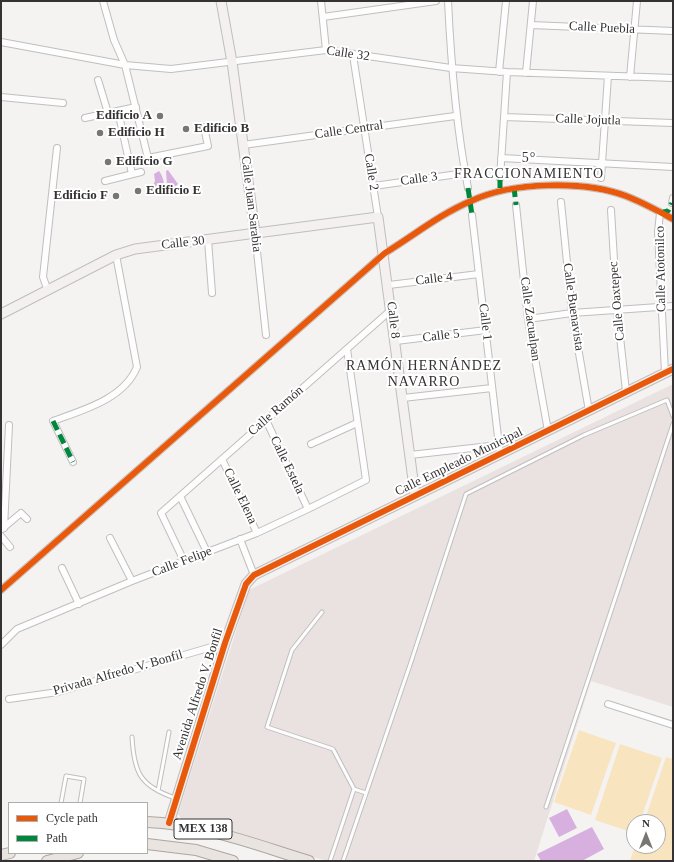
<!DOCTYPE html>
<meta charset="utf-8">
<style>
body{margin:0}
#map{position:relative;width:674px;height:862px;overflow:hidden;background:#f5f3f2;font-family:Georgia,serif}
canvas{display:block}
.frame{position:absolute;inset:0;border:2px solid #343232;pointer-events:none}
.legend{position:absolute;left:8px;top:802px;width:140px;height:52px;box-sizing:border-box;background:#fff;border:1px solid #aeadad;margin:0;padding:5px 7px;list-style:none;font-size:12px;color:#343232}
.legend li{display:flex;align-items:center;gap:8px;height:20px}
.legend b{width:20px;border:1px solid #aeadad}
.north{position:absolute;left:626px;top:814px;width:40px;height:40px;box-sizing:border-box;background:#fff;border:1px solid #aeadad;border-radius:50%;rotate:0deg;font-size:11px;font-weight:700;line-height:16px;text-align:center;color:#343232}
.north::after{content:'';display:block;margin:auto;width:14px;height:18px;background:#787675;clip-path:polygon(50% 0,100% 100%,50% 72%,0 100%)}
</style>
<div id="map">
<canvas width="674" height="862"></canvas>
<div class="frame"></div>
<ul class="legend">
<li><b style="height:5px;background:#e8590c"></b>Cycle path</li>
<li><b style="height:5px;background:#00873e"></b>Path</li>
</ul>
<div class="north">N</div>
</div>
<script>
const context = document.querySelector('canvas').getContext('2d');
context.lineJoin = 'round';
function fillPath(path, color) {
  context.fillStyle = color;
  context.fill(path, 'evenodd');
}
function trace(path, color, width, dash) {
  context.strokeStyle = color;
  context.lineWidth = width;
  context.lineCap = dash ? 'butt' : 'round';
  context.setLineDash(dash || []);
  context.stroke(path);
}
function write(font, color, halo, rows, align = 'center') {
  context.font = font + ' Georgia,serif';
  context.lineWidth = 4;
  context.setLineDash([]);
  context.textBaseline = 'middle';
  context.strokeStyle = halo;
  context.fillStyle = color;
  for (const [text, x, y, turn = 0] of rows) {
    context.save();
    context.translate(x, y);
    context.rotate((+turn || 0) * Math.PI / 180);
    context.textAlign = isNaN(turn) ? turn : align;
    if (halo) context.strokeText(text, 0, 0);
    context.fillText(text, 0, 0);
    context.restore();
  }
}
const built = new Path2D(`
 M 673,384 L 673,707 L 591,681 L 534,861 L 327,861 L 181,819 L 178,814 L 249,590 Z`);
const green = new Path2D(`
 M 579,730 L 616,743 L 591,815 L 554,802 Z
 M 620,744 L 662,758 L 640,822 L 634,822 L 634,833 L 595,820 Z
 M 666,757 L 673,759 L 673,861 L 630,861 L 635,846 L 658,846 L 658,822 L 644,822 Z`);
const water = new Path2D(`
 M 168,170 L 178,184 L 174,188 L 167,185 L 166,171 Z
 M 159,171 C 163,176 165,184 164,190 L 158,194 L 152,188 L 155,181 L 154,174 Z
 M 567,809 L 577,828 L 559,837 L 549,818 Z
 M 592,827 L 604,849 L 582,861 L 541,861 L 537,854 Z`);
const lane = new Path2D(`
 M 322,612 L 292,650 L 267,727 L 333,749 L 354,789 L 366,793
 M 132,737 C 134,773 140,786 175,798
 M 158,791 L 169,732
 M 61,803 L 66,776 L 84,779 L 80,803
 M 546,807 L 673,424
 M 330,861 L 354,789
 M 343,861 L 411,662 L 466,494 L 584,435 L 667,400 L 673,416`);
const street = new Path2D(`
 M 103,1 L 114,40 L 125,65 L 148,158 L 208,146 L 204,127
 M 321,1 L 326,50
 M 448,1 C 451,64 456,126 468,188
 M 323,17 L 436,1
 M 531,25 L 673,31
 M 1,42 L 125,65 L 171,69 L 326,50 L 451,68 L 507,72 L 673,78
 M 353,55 L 378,217
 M 499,72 L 506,1
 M 526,73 L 533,1
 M 630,77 L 637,1
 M 98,80 L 108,113
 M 1,97 L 63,103
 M 118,111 L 132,174
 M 504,117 L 673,123
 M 85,118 L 136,107
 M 243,145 L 455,116
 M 501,158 L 673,167
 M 500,178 L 507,72
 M 601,178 L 608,76
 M 105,181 L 141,172
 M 374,186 L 465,173
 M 561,202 L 572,313 L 589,411
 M 672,203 L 673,198
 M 516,205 L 528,319 L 548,431
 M 611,210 L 617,310 L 626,391
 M 660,213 L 658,232 L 665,373
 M 472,215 L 500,454
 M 255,233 L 266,335
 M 208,240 L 212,293
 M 389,285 L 479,274
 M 48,291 L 43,277 L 57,148
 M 528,319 L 572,313 L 673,306
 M 396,341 L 486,330
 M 403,398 L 492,388
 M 266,420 L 308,509
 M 311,444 L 357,423
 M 410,455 L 499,445
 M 222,459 L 257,533
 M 73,462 L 53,421 C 83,410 124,399 137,367 L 116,255
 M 180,496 L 207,552
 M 4,528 L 9,425
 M 2,529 L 21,513 L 27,519
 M 1,536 L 10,547
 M 110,538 L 132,581
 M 240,539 L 254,575
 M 184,561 L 161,513 L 391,310
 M 62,568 L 79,604
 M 1,590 L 385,253 C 413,236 440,214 471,201 C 511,182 584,180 626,196 C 642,202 658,211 673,219
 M 1,645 L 17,629 L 132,581 L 257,533 L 308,509 L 366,480 L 347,349
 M 9,699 L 58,692 L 225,643
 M 608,704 L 673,725`);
const secondary = new Path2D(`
 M 221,1 L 232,62 L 255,233
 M 1,314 L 116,255 L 135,249 L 378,217 L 415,495
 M 169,823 L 225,643 L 246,584 L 254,575 L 673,369`);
const primary = new Path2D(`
 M 147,822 C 203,824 256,845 309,861
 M 147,844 L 196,850 L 233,861
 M 1,855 L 10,853
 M 47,861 L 78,853`);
const quiet = new Path2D(`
 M 500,178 L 500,191
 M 514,187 L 516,205
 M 468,188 L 472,215
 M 660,213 L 668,211 L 672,203
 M 53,421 L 73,462`);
const cycleway = new Path2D(`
 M 1,590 L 385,253 C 413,236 440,214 471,201 C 511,182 584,180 626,196 C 642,202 658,211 673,219
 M 169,823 L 225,643 L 246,584 L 254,575 L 673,369`);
const markers = [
 [160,116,4,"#787675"],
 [186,129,4,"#787675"],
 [100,133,4,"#787675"],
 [108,162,4,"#787675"],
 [138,191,4,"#787675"],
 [116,196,4,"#787675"]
];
const shields = [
 [203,829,58]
];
const shieldNames = [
 ["MEX 138",203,829]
];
const streetNames = [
 ["Calle Puebla",602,28,3],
 ["Calle 32",348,54,8],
 ["Calle Jojutla",588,120,2],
 ["Calle Central",349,130,-8],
 ["Calle 2",371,172,81],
 ["Calle 3",419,179,-8],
 ["Calle Juan Sarabia",251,204,83],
 ["Calle 30",183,243,-6],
 ["Calle Atotonilco",661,269,-91],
 ["Calle 4",434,279,-7],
 ["Calle Oaxtepec",617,301,-95],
 ["Calle Buenavista",573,307,82],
 ["Calle Zacualpan",530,319,82],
 ["Calle 8",393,320,83],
 ["Calle 1",485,322,83],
 ["Calle 5",441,336,-7],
 ["Calle Ramón",276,411,-41],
 ["Calle Empleado Municipal",459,462,-26],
 ["Calle Estela",287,465,64],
 ["Calle Elena",240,496,64],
 ["Calle Felipe",182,562,-21],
 ["Privada Alfredo V. Bonfil",118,673,-16],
 ["Avenida Alfredo V. Bonfil",198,694,-72]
];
const poiNames = [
 ["Edificio A",152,116,"right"],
 ["Edificio B",194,129],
 ["Edificio H",108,133],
 ["Edificio G",116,162],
 ["Edificio E",146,191],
 ["Edificio F",108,196,"right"]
];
const neighbourhoodNames = [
 ["5°",529,158],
 ["FRACCIONAMIENTO",529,174],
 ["RAMÓN HERNÁNDEZ",424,366],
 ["NAVARRO",424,382]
];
fillPath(built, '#e9e2e1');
fillPath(green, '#f9e4c0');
fillPath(water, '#d7b0e0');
trace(lane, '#c0bebe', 5);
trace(street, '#c0bebe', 8);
trace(secondary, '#c0bebe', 11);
trace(primary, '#afa5a0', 12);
trace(lane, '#fefdfd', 3);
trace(street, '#fefdfd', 6);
trace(secondary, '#f3f0ef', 9);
trace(primary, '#e9e4e0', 10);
trace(quiet, '#00873e', 5, [10, 5]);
trace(cycleway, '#e8590c', 6);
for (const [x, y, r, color] of markers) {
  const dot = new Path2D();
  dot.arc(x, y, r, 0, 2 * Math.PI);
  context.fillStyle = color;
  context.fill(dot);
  trace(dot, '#fff', 1.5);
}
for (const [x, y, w] of shields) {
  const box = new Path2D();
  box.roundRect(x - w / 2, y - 10, w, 20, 3);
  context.fillStyle = '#fff';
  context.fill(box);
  trace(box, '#343232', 1);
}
write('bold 12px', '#343232', null, shieldNames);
write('13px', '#343232', '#fff', streetNames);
write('bold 13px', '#343232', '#fff', poiNames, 'left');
context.letterSpacing = '1px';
write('14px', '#343232', '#fff', neighbourhoodNames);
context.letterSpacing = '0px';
</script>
